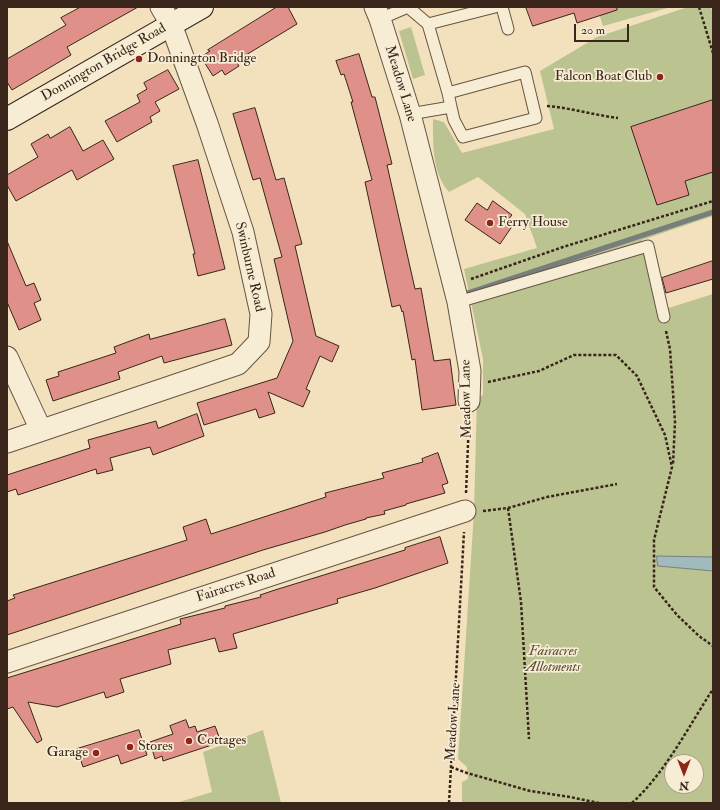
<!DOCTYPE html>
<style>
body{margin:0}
#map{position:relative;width:720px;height:810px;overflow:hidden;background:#f3e1bd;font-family:"IM FELL Double Pica",serif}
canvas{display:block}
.frame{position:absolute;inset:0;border:8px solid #39251a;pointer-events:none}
.north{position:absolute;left:664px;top:754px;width:40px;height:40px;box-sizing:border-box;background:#f7ecd4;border:1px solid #ab9c8a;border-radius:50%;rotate:180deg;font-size:11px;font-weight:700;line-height:16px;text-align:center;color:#39251a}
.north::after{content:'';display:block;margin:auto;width:14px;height:18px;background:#8f2418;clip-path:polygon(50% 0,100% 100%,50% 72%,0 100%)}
.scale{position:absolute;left:574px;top:24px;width:55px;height:18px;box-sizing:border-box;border:2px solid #39251a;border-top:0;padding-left:5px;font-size:12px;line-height:14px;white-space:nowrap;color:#39251a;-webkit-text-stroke:3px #f7ecd4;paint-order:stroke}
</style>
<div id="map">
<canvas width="720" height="810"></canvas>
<div class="frame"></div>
<div class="north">N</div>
<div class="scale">20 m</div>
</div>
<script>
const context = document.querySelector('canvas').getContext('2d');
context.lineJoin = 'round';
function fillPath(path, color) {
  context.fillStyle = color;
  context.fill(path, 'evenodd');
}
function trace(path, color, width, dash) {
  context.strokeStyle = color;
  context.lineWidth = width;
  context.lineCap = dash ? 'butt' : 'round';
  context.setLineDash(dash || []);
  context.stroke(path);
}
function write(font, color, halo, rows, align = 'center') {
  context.font = font + ' "IM FELL Double Pica",serif';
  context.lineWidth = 3.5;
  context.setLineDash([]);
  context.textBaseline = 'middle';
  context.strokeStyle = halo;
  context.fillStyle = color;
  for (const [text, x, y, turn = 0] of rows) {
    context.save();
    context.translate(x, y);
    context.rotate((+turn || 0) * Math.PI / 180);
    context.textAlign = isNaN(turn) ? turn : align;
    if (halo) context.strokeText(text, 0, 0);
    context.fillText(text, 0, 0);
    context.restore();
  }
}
const green = new Path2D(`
 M 597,7 L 671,7 L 603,26 Z
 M 688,7 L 711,7 L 713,15 L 713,216 L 642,240 L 659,311 L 713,294 L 713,557 L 657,556 L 658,566 L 713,571 L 713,803 L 462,803 L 462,782 L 468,779 L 467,767 L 458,759 L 474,512 L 477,398 L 483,395 L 483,359 L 464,269 L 537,248 L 525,214 L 478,177 L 449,192 C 432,173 433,143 433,119 L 444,122 L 462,153 L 554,129 L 540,71 L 597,37 ZM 672,762 L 696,762 L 696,786 L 672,786 Z
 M 411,27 L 425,75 L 413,79 L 399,31 Z
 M 263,730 L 281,803 L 176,803 L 212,792 L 203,752 Z`);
const water = new Path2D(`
 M 657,556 L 713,557 L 713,571 L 658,566 Z`);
const stream = new Path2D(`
 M 465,294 L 713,212`);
const building = new Path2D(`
 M 81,7 L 138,7 L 67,47 L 71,55 L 12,90 L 7,82 L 7,59 L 66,25 L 61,18 Z
 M 277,7 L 288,7 L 297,24 L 236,61 L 239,66 L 225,75 L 222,70 L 213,76 L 201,57 L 210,51 L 208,50 Z
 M 526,7 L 617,7 L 617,10 L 577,23 L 574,13 L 533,26 Z
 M 359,54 L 372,97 L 375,97 L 392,164 L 387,165 L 415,289 L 421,288 L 434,361 L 450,359 L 456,405 L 422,410 L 415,359 L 412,360 L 403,311 L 402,312 L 400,305 L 392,307 L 365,182 L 372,180 L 351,102 L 353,102 L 344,74 L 341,75 L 336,61 Z
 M 168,70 L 179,89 L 155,102 L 160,111 L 150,117 L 152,122 L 117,142 L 105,121 L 140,102 L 137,95 L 147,89 L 144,83 Z
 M 713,100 L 713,172 L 685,181 L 689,195 L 657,205 L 631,127 Z
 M 255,108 L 276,180 L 284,178 L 302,244 L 295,246 L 316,336 L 339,346 L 332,362 L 320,356 L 306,389 L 310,391 L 303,407 L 268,392 L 275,413 L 259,418 L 256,409 L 204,425 L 197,403 L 277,378 L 293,341 L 274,259 L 282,257 L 260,178 L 253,180 L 233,114 Z
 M 70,127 L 83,151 L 103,140 L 114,159 L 77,180 L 72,170 L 16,201 L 7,185 L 7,175 L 38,157 L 31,144 L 48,134 L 50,138 Z
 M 198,160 L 225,269 L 198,276 L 193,254 L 195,254 L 173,166 Z
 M 493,201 L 512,215 L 507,221 L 513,225 L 500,244 L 465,220 L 477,203 L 487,210 Z
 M 7,241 L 26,286 L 34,283 L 41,300 L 34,303 L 41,320 L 19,330 L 7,302 Z
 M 713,261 L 713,279 L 666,293 L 662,278 Z
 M 225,319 L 232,345 L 164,363 L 162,356 L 118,372 L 120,379 L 53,401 L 46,380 L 59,376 L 58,372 L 116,353 L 114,347 L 149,334 L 150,339 Z
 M 197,414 L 204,436 L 153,455 L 150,447 L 110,458 L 113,470 L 97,474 L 96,469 L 18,495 L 16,489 L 7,492 L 7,475 L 90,448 L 88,440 L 156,421 L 158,428 Z
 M 438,453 L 448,483 L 442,485 L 445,493 L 406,504 L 406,505 L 384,511 L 385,514 L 366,518 L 366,519 L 345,525 L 325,532 L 263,550 L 7,635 L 7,601 L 15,598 L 13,595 L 187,540 L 183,527 L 206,519 L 211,534 L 326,497 L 325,493 L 384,478 L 382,473 L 423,462 L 422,459 Z
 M 440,537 L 448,563 L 375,588 L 337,599 L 338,603 L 233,634 L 237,648 L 219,652 L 215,638 L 168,650 L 171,664 L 120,679 L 124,692 L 106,698 L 104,692 L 57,707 L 28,702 L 42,740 L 37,743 L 13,707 L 7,709 L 7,678 L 181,624 L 180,619 L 225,608 L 225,606 L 261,597 L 260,595 L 275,590 L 405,550 L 405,548 Z
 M 186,720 L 189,728 L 195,726 L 197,732 L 215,726 L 221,742 L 163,761 L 162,756 L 155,759 L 150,742 L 173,734 L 170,726 Z
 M 139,730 L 147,755 L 121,764 L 118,755 L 83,767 L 77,749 Z`);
const path = new Path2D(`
 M 699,7 L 713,53
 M 547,106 C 571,108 594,115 618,118
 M 471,279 L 563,247 L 713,201
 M 666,331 L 670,349 L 675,422 L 673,464
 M 488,382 L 539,371 L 574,355 L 616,355 L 637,376 L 665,435 L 672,467 L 654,540 L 654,587 L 677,615 L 699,636 L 713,646
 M 466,493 L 469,420
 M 508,508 L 521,602 L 529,739
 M 483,511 L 508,508 L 547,497 L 617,484
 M 451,767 L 467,773 L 530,791 L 570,797 L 599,803
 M 449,803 L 464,532
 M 632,803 C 665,773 689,726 713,689`);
const lane = new Path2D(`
 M 408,7 L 428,24 L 495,7
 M 502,7 L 508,29
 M 380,19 L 408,7
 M 428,24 L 448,93
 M 410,114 L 451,107 L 448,93 L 525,72 L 536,118 L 463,137 L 454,120 L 451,107
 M 458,302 L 648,246 L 664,317`);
const street = new Path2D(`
 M 375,7 L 380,19 L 410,114 L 458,302 L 470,371 L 469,401
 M 7,357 L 41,430
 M 7,442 L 238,364 L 259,342 L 261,314 L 243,232 L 207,123 L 171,24 L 161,7
 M 7,662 L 465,511`);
const secondary = new Path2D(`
 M 7,119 L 202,7`);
const markers = [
 [139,59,4,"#8f2418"],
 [660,77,4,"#8f2418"],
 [490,223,4,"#8f2418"],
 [189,741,4,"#8f2418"],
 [130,747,4,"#8f2418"],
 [96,753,4,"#8f2418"]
];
const poiNames = [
 ["Donnington Bridge",147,59],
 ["Falcon Boat Club",652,77,"right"],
 ["Ferry House",498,223],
 ["Cottages",197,741],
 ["Stores",138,747],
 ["Garage",88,753,"right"]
];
const streetNames = [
 ["Donnington Bridge Road",104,63,-30],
 ["Meadow Lane",400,84,73],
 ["Swinburne Road",249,267,77],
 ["Meadow Lane",467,399,-91],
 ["Fairacres Road",236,586,-18],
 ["Meadow Lane",454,722,-86]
];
const parkNames = [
 ["Fairacres",553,652],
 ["Allotments",553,668]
];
fillPath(green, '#bbc391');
fillPath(water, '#a1babd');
trace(water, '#777e7c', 1);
trace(stream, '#777e7c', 5.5);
fillPath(building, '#de9089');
trace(building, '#39251a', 1);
trace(lane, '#685443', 13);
trace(street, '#685443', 23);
trace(secondary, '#39251a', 24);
trace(path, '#39251a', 2.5, [3, 2]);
trace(lane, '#f7ecd4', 11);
trace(street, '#f7ecd4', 21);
trace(secondary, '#f7ecd4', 22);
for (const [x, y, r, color] of markers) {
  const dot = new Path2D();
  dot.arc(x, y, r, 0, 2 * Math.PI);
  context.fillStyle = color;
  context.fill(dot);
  trace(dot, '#f7ecd4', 1.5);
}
write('14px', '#39251a', '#f7ecd4', poiNames, 'left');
write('14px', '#39251a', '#f7ecd4', streetNames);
write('italic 14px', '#5a4c38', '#f7ecd4', parkNames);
</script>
